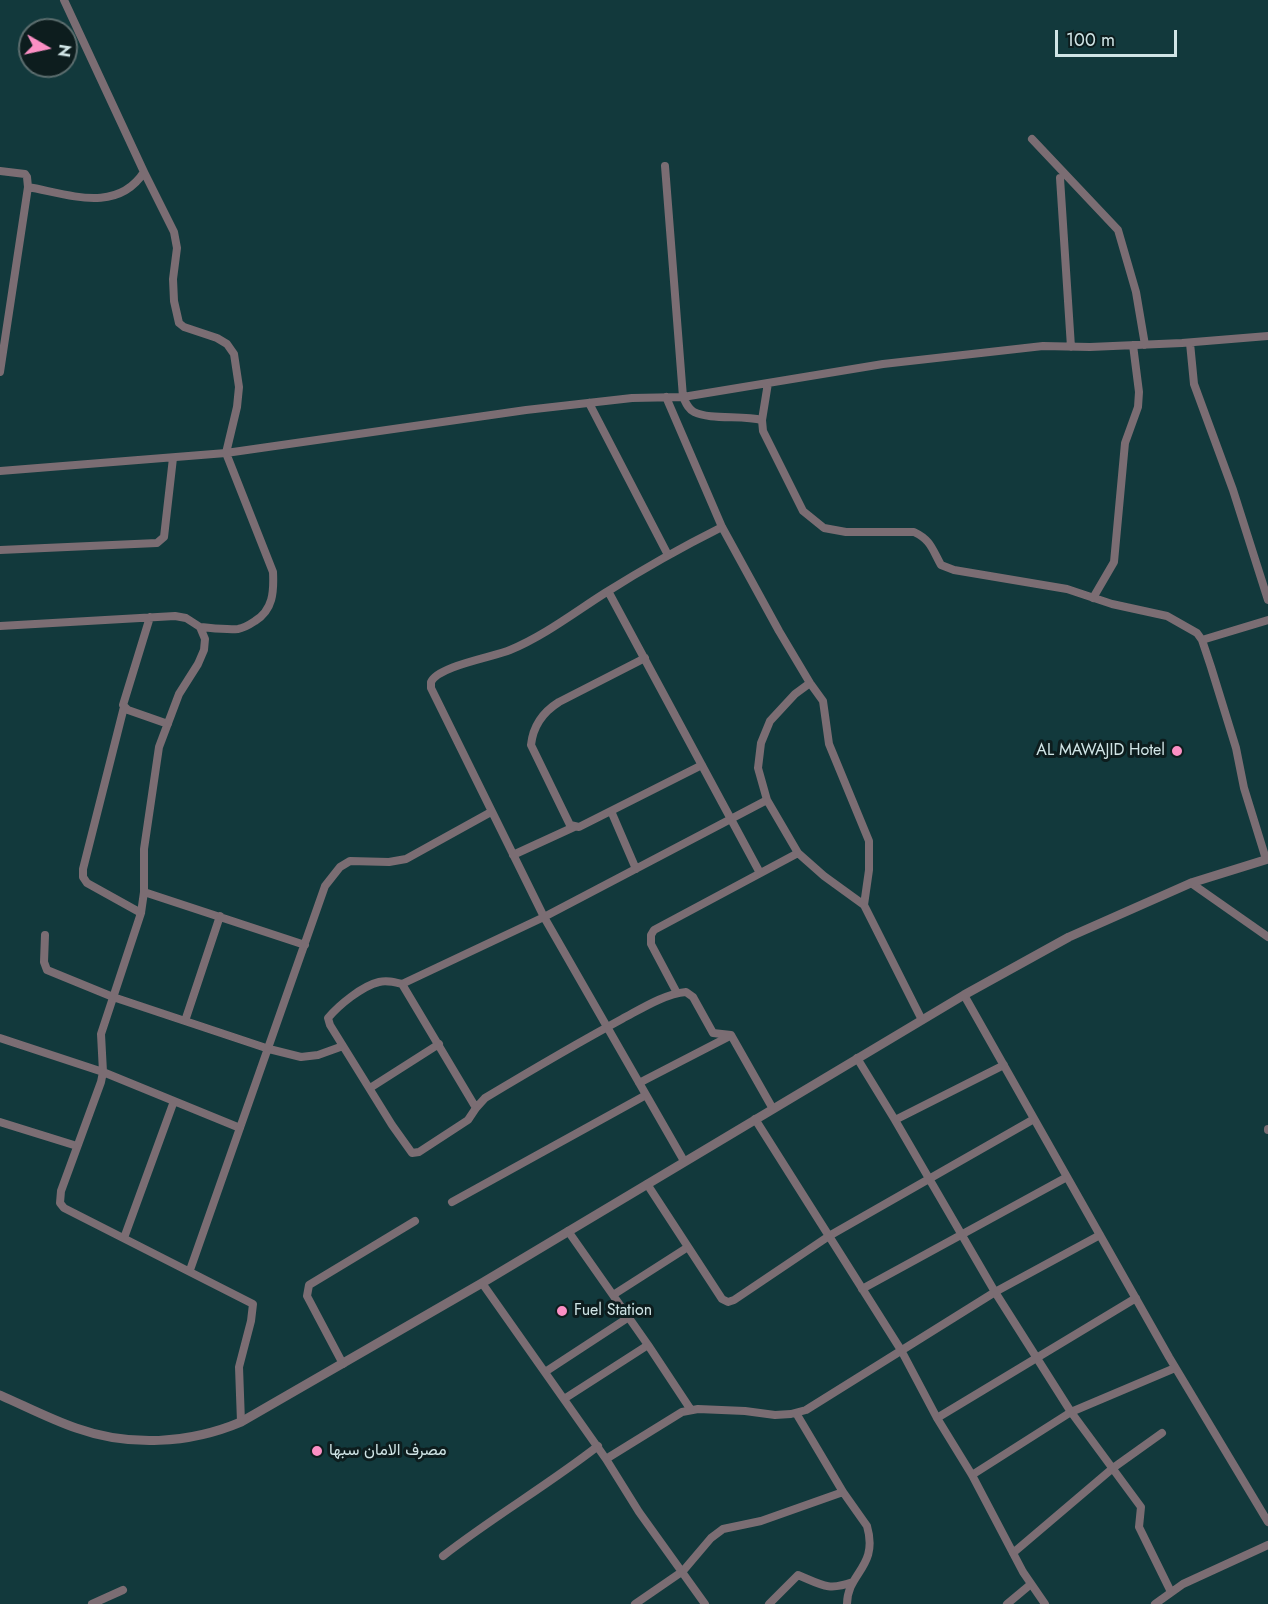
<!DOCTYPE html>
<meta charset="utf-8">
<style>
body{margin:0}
#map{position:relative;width:1268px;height:1604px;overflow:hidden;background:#12393c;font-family:Jost,sans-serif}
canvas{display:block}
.north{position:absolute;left:18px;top:18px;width:60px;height:60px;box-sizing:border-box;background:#0d1d1e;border:2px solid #5b6d6e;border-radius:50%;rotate:99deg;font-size:16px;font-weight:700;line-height:24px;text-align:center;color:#d0e5e6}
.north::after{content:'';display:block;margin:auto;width:21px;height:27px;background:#fb8fc4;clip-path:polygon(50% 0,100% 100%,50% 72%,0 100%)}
.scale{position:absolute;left:1055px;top:30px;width:122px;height:27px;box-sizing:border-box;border:3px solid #d0e5e6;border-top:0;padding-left:8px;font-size:18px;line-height:21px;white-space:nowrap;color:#d0e5e6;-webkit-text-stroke:4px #0d1d1e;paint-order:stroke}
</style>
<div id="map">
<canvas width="1268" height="1604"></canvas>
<div class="north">N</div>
<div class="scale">100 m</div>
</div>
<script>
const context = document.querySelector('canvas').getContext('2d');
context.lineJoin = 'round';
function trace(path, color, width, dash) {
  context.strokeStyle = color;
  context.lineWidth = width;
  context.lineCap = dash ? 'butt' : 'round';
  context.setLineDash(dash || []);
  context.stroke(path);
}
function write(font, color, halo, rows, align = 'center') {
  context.font = font + ' Jost,Vazirmatn,sans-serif';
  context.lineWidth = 6;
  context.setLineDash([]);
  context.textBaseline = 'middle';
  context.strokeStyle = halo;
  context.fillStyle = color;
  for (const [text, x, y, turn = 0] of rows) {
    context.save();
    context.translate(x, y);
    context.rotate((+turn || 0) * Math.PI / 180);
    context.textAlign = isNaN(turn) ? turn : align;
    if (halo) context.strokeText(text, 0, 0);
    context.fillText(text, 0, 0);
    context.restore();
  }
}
const minor = new Path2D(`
 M 1032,139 L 1118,230 L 1136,292 L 1145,345
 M 665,166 L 683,397 L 883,364 L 1043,346 L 1090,347 L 1182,343 L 1268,336
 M 0,171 L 25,174 L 27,177 L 28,187 L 0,372
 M 144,172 L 174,232 L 177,248 L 173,279 L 174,301 L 179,323 L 184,327 L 217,338 L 227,344 L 234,354 L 239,387 L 237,407 L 226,453 L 273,572 C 274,592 273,610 255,621 C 249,625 244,628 238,629 C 226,630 212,628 200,627
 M 1060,178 L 1071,347
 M 28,187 C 68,194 117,214 144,172 L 64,0
 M 1190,343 L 1194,384 L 1233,490 L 1268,600
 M 666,397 L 722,527 L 779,631 L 810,683 L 823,701 L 829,744 L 869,841 L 869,870 L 864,905
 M 589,403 L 668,555
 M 762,420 L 768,383
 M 0,471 L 226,453 L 526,410 L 632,398 L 683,397 C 686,403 688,409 694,412 C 710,420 742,415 762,420 L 763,431 L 803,511 L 824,528 L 846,532 L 914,532 C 931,540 932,549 941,565 L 954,570 L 1067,589 L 1112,604 L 1167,616 L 1197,633 L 1202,640 L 1211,667 L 1236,748 L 1244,788 L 1266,859
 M 0,550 L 157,543 L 164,537 L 173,458
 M 608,591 L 760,873
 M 1093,598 L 1114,562 L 1125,443 L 1138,407 L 1139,392 L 1133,345
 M 150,617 L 123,705 L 128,710 L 168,724
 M 0,626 L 175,616 L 186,618 L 200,627 L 205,639 L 204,650 L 198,664 L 179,694 L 159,747 L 144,849 L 144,892 L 141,913 L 101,1034 L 103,1072 L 101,1082 L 61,1191 L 60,1203 L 64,1208 L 253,1304 L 251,1321 L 239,1367 L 241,1422
 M 1202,640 L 1268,620
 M 645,658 L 559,702 C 543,712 533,726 531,745 L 570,825 L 579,827 L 702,765
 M 810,683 L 795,694 L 770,721 L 761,743 L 758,768 L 767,800 L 798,853 L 824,876 L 864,905 L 922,1020
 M 124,707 L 83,869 L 83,877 L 87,883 L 141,913
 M 611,811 L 636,869
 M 513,855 L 574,827
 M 1191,883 L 1268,937
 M 144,892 L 305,945
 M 45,935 L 44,962 L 47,970 L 113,997 L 269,1049 L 301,1057 L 318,1055 L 343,1046
 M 402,984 L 476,1108 L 485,1098 C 530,1071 576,1044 622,1019 C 641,1009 664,994 686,992 L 693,997 L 713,1033 L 731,1035 L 773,1109
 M 677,993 L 651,944 L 651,935 L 654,930 L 798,853
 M 964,995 L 1169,1357 L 1268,1522
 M 185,1021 L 220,916
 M 0,1038 L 103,1072 L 240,1128
 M 857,1058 L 895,1120 L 995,1292 L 1071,1412 L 1141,1507 L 1139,1527 L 1171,1592
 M 639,1083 L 730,1036
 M 370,1088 L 439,1044
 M 476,1108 L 468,1120 L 419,1152 L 412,1153 L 392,1125 L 330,1025 L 328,1018 C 339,1005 362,986 379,982 C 387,980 394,982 402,984 L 544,917 L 767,800
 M 755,1119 L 901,1350 L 937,1418 L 972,1475 L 1023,1572 L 1045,1604
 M 895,1120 L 1004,1065
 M 0,1122 L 77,1146
 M 1268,1130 L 1268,1129
 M 684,1161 L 544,917 L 431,688 L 431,682 C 438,666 493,657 510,650 C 544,636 575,612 605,593 C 643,569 682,547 722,527
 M 647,1184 L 722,1299 L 728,1302 L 734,1300 L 829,1236 L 1034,1119
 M 452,1202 L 646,1095
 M 124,1238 L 174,1101
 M 190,1270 L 325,886 L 340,867 L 350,861 L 389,862 L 406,859 L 491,812
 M 482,1283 L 606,1459 L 639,1512 L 705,1604
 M 862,1289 L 1067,1177
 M 613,1295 L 688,1247
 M 648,1345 L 691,1410
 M 343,1364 L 307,1296 L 309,1285 L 415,1221
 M 545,1372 L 629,1317
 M 564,1399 L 648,1345 L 568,1231
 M 796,1413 L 843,1492 L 867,1526 C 879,1567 847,1573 847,1604
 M 937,1418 L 1136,1298
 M 606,1459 L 682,1412 L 698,1409 L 745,1411 L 775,1415 L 791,1414 L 806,1410 L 995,1292 L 1100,1235
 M 972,1475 L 1071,1412 L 1175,1368
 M 1013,1553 L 1113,1468 L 1162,1433
 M 443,1556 C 493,1517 548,1485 598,1446
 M 92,1604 L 123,1590
 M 635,1604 L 683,1571 L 711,1538 L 723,1529 L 761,1521 L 843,1492
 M 769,1604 L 798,1575 C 822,1585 828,1591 853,1582
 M 1007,1604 L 1031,1584
 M 1155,1604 L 1183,1584 L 1268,1545`);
const tertiary = new Path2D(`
 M 0,1395 C 25,1406 50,1419 76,1428 C 129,1447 189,1444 241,1422 L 482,1283 L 964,995 L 1069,937 L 1191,883 L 1268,859`);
const markers = [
 [1177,751,6,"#fb8fc4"],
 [562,1311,6,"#fb8fc4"],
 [317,1451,6,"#fb8fc4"]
];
const poiNames = [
 ["AL MAWAJID Hotel",1165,751,"right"],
 ["Fuel Station",574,1311],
 ["مصرف الامان سبها",329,1451]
];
trace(minor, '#7b6d73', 8);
trace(tertiary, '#7b6d73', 9);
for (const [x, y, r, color] of markers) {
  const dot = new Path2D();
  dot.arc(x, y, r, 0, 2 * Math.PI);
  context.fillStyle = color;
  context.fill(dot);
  trace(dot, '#0d1d1e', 2);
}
write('16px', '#d0e5e6', '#0d1d1e', poiNames, 'left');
</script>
